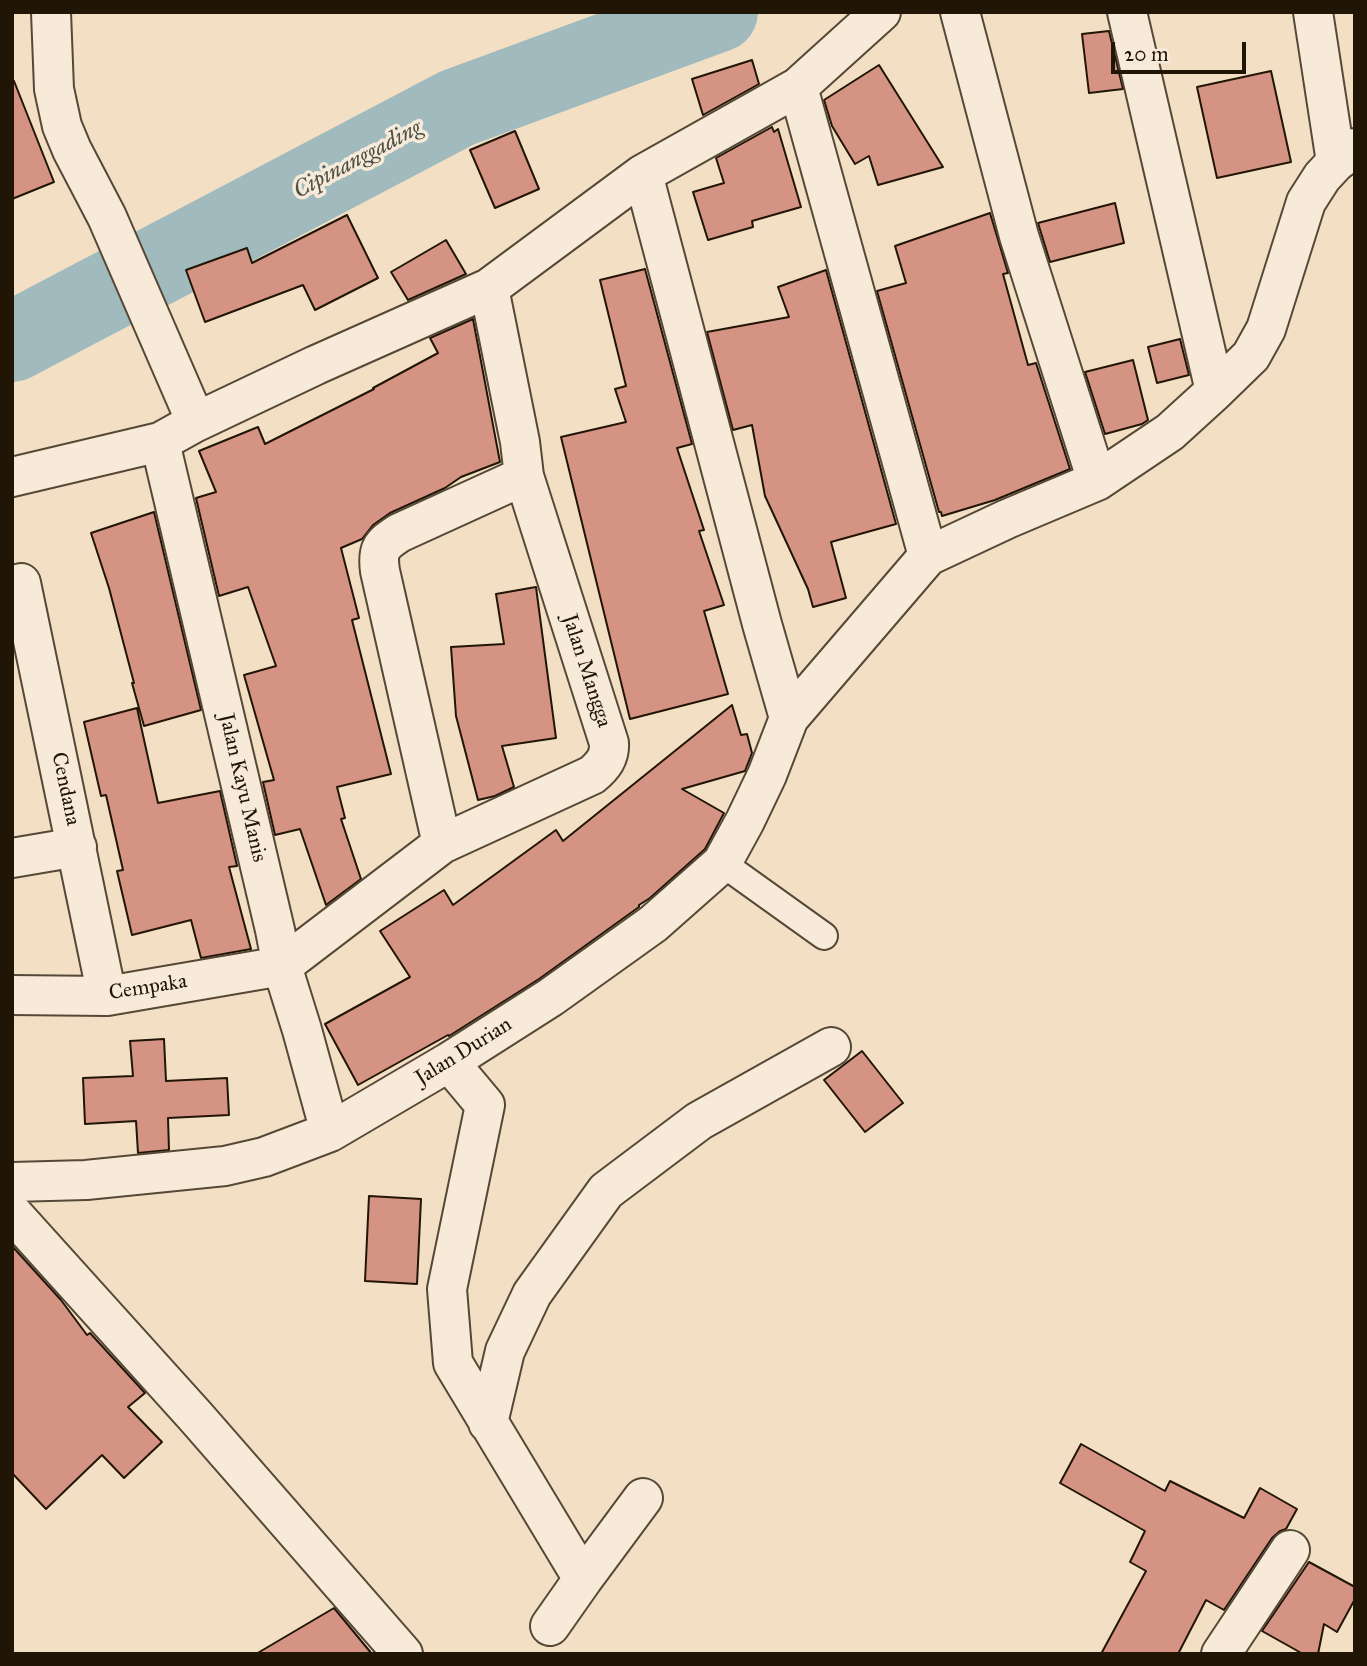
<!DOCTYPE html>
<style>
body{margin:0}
#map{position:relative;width:1367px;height:1666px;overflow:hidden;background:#f3dfc4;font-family:"IM FELL Great Primer",serif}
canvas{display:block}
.frame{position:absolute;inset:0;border:14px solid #211506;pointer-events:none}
.scale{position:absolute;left:1111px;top:42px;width:135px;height:32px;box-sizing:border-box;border:4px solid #211506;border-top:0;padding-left:9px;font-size:21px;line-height:24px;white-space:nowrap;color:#211506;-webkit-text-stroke:5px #f7ead9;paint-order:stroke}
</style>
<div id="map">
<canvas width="1367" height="1666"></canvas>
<div class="frame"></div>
<div class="scale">20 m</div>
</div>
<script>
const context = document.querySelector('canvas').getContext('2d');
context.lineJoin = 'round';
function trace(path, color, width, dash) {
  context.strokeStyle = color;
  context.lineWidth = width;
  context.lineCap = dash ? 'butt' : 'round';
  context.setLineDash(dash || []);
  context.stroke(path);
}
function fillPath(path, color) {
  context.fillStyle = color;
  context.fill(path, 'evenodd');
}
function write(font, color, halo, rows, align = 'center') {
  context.font = font + ' "IM FELL Great Primer",serif';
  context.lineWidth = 7;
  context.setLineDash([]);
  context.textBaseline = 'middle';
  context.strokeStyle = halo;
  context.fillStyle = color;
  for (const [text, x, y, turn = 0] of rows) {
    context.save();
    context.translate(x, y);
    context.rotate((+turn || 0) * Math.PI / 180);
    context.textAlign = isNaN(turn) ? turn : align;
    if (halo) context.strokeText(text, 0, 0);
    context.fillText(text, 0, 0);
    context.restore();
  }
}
const river = new Path2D(`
 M 12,342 L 457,108 L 718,12`);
const building = new Path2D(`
 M 1109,31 L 1123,89 L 1089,93 L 1082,34 Z
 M 752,60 L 759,84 L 703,115 L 692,79 Z
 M 879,65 L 943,167 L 878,185 L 869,156 L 855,164 L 832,126 L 824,100 Z
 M 1271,71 L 1291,162 L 1217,178 L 1197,87 Z
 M 14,81 L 54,182 L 12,199 L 12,82 Z
 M 772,127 L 774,132 L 778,129 L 801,207 L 752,221 L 753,227 L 708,240 L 693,192 L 724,183 L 716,158 Z
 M 515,131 L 539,189 L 495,208 L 470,150 Z
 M 1115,203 L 1124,243 L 1050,262 L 1038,223 Z
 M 990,213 L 1008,273 L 1003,274 L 1028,365 L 1036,363 L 1070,469 L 995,500 L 942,516 L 941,512 L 939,512 L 877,291 L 906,283 L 895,246 Z
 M 347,215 L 378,278 L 315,310 L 303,285 L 205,322 L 186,270 L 247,248 L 252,263 Z
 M 446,240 L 466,274 L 408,300 L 391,272 Z
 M 645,269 L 692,444 L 677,448 L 704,530 L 699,531 L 724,605 L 704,611 L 728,694 L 630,719 L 561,437 L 626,422 L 615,389 L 626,386 L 600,280 Z
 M 826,270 L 896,524 L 831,542 L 846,598 L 813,607 L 808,589 L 765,496 L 752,425 L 733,430 L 707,332 L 789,317 L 778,287 Z
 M 473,319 L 500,462 L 461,477 L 445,488 L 390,513 L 373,525 L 362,539 L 341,548 L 359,618 L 352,620 L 391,774 L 337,787 L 345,818 L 341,819 L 361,879 L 326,905 L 300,829 L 275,835 L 263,782 L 274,780 L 244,675 L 276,666 L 248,587 L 219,596 L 196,498 L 216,492 L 199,451 L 258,427 L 265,444 L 374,389 L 373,388 L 438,353 L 430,338 Z
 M 1180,339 L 1189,375 L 1157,383 L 1148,347 Z
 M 1133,360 L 1148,420 L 1142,424 L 1105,434 L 1085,372 Z
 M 154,512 L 201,710 L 144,726 L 132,683 L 134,683 L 109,588 L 91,533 Z
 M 536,587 L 556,738 L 502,746 L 514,787 L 495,796 L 478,800 L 456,716 L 451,647 L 504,644 L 496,594 Z
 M 732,705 L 741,735 L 747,734 L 752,753 L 745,771 L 682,789 L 724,813 L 705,849 L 650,898 L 639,905 L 639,907 L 539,979 L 449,1036 L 448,1035 L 358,1085 L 325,1024 L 410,977 L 380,931 L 444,890 L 453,905 L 556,830 L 563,841 Z
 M 137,708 L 158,803 L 220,791 L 237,866 L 229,867 L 251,949 L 201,958 L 191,920 L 132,935 L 117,871 L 123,870 L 106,795 L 101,796 L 84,722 Z
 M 164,1039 L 166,1081 L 227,1078 L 229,1115 L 168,1118 L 169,1150 L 138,1153 L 136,1121 L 85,1124 L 83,1078 L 133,1076 L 130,1041 Z
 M 862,1051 L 903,1103 L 865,1132 L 824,1080 Z
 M 369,1196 L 421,1199 L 417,1284 L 365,1281 Z
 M 12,1246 L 61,1300 L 87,1335 L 90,1333 L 145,1393 L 128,1407 L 162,1442 L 124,1478 L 102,1455 L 46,1509 L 12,1473 Z
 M 1081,1444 L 1165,1491 L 1170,1481 L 1244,1518 L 1260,1488 L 1297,1509 L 1286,1529 L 1280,1531 L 1272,1538 L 1224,1610 L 1206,1600 L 1178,1654 L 1101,1654 L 1146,1571 L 1130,1562 L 1145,1531 L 1060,1483 Z
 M 1309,1562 L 1355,1587 L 1355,1599 L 1337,1632 L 1324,1624 L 1318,1654 L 1303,1654 L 1262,1631 Z
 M 334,1608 L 372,1654 L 256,1654 Z`);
const lane = new Path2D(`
 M 722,863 L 824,936`);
const street = new Path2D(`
 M 51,12 L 54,89 L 62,126 L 72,150 L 107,217 L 196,422
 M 960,12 L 1019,236 L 1097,481
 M 1127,12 L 1215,391
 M 1313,12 L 1336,162
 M 798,87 L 928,556
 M 643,174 L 762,624 L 789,718 L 928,556 L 1007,519 L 1097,481 L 1170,432 L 1215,391 L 1251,356 L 1266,329 L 1306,202 L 1322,177 L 1336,162 L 1355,148
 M 160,442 L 275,930 L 282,966 L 302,1030 L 330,1132
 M 12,477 L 160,442 L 196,422 L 316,365 L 489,288 L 643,174 L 798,87 L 881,12
 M 21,583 L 107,996
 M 442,844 L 380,571 C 377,549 381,545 399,533 L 524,476
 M 12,858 L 77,847
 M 12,995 L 107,996 L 282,966 L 442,844 L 592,775 C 603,766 610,757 609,743 L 524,476 L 520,442 L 489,288
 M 449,1062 L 485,1105 L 447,1289 L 453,1363 L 583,1579
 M 12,1182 L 86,1180 L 225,1166 L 264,1157 L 330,1132 L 449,1062 L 551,997 L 653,924 L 722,863 L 745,821 L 767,775 L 789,718
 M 12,1213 L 196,1417 L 403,1654
 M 488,1423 L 505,1351 L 532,1294 L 606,1191 L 699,1121 L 831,1047
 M 550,1626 L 583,1579 L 643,1498
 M 1221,1654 L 1290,1550`);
const streetNames = [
 ["Jalan Mangga",586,671,72],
 ["Jalan Kayu Manis",242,788,77],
 ["Cendana",65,789,78],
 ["Cempaka",148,988,-9],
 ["Jalan Durian",464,1052,-32]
];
const waterNames = [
 ["Cipinanggading",358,160,-28]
];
trace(river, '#a0babe', 80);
fillPath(building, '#d59383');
trace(building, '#211506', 2);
trace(lane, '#564836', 30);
trace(street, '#564836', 42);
trace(lane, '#f7ead9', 26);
trace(street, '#f7ead9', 38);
write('21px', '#211506', '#f7ead9', streetNames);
write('italic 23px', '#4d4f46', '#f7ead9', waterNames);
</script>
